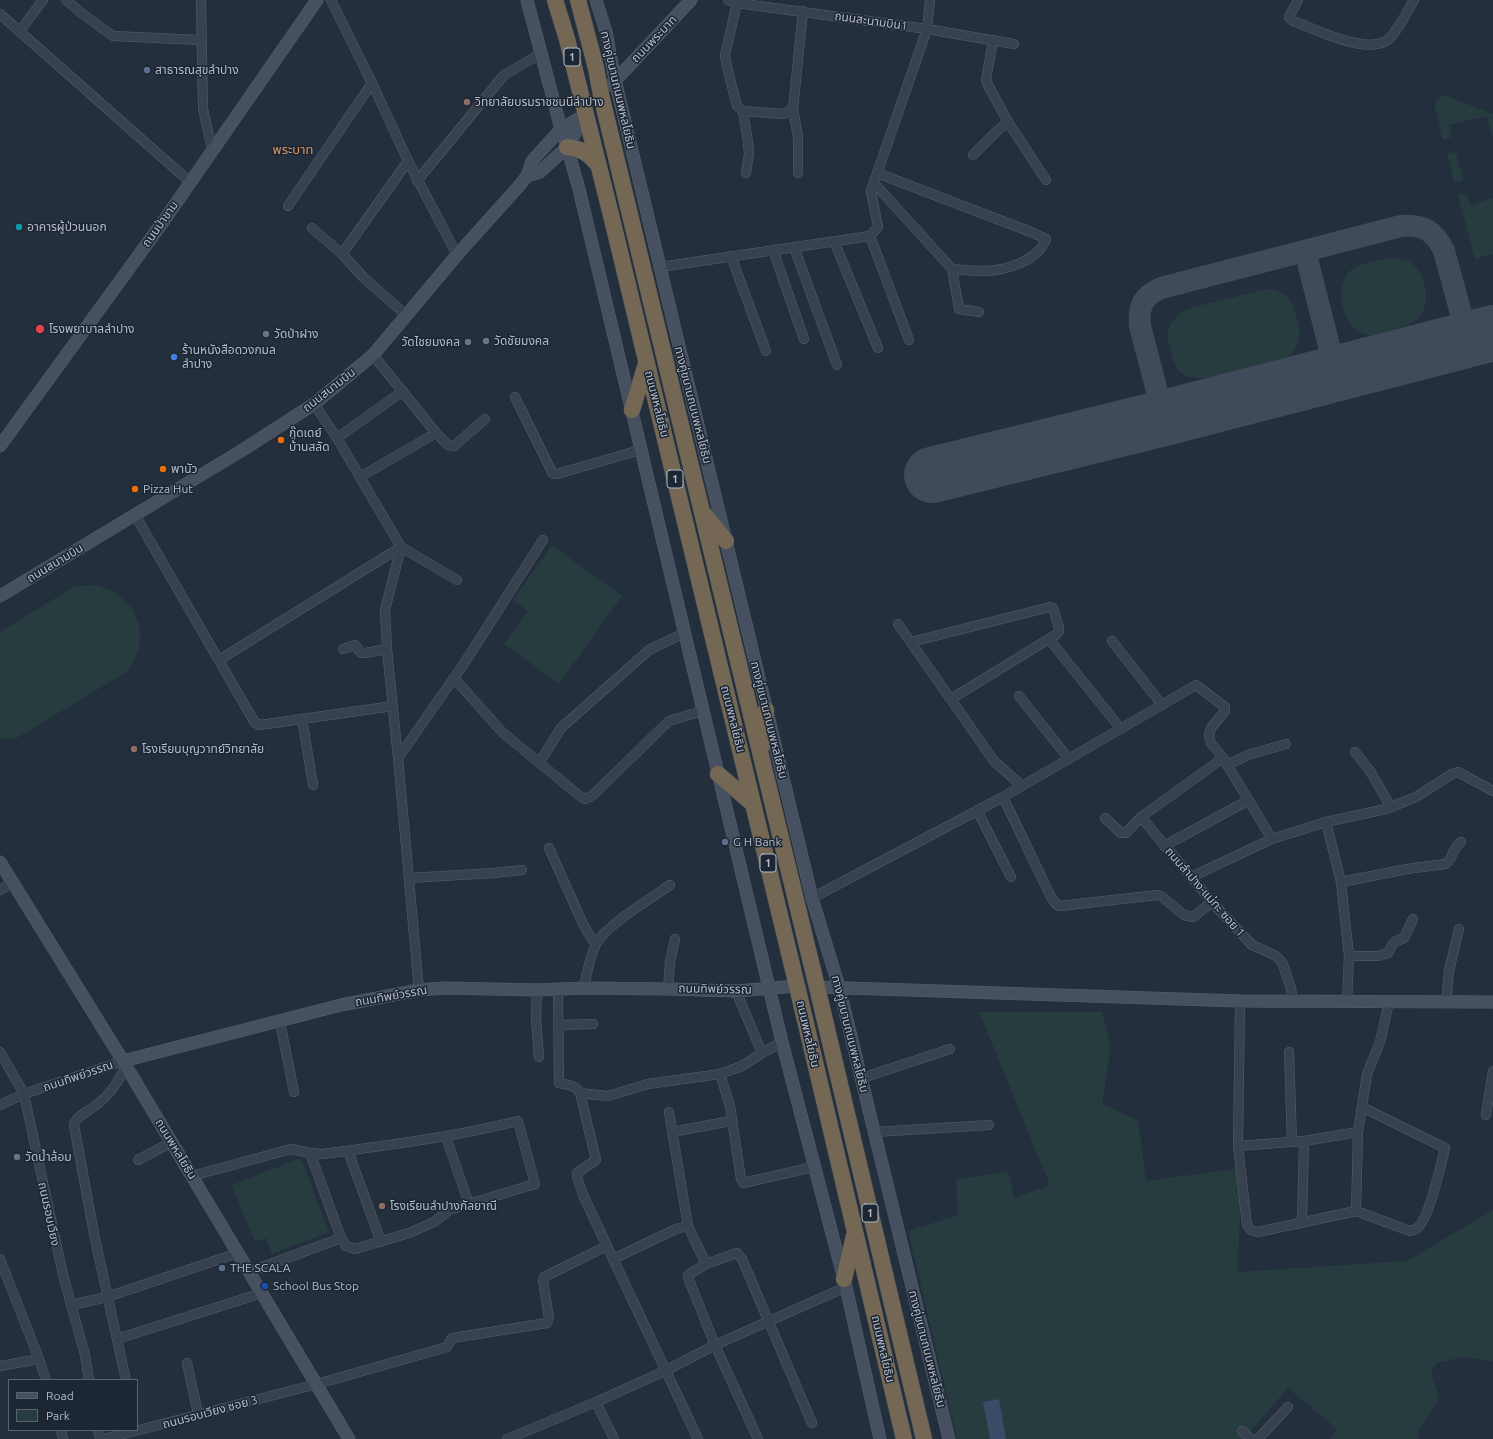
<!DOCTYPE html>
<meta charset="utf-8">
<style>
body{margin:0}
#map{position:relative;width:1493px;height:1439px;overflow:hidden;background:#242f3e;font-family:Ubuntu,sans-serif}
canvas{display:block}
.legend{position:absolute;left:8px;top:1379px;width:130px;height:52px;box-sizing:border-box;background:#1d2633;border:1px solid #59626f;margin:0;padding:5px 7px;list-style:none;font-size:12px;color:#b4bcc9}
.legend li{display:flex;align-items:center;gap:8px;height:20px}
.legend b{width:20px;border:1px solid #59626f}
</style>
<div id="map">
<canvas width="1493" height="1439"></canvas>
<ul class="legend">
<li><b style="height:5px;background:#465061"></b>Road</li>
<li><b style="height:11px;background:#263c3f"></b>Park</li>
</ul>
</div>
<script>
const context = document.querySelector('canvas').getContext('2d');
context.lineJoin = 'round';
function fillPath(path, color) {
  context.fillStyle = color;
  context.fill(path, 'evenodd');
}
function trace(path, color, width, dash) {
  context.strokeStyle = color;
  context.lineWidth = width;
  context.lineCap = dash ? 'butt' : 'round';
  context.setLineDash(dash || []);
  context.stroke(path);
}
function write(font, color, halo, rows, align = 'center') {
  context.font = font + ' Ubuntu,"Noto Sans Thai",sans-serif';
  context.lineWidth = 3;
  context.setLineDash([]);
  context.textBaseline = 'middle';
  context.strokeStyle = halo;
  context.fillStyle = color;
  for (const [text, x, y, turn = 0] of rows) {
    context.save();
    context.translate(x, y);
    context.rotate((+turn || 0) * Math.PI / 180);
    context.textAlign = isNaN(turn) ? turn : align;
    if (halo) context.strokeText(text, 0, 0);
    context.fillText(text, 0, 0);
    context.restore();
  }
}
const green = new Path2D(`
 M 1442,95 L 1449,97 L 1493,114 L 1493,138 L 1487,116 L 1449,125 L 1451,137 L 1443,140 L 1435,108 L 1435,102 Z
 M 1453,152 L 1456,154 L 1463,178 L 1461,181 L 1454,182 L 1447,154 Z
 M 1464,194 L 1468,196 L 1470,205 L 1493,198 L 1493,254 L 1475,259 L 1458,195 Z
 M 1391,258 C 1397,258 1403,258 1409,261 C 1426,271 1432,303 1419,317 C 1412,325 1401,327 1391,330 C 1384,332 1376,336 1368,335 C 1344,332 1333,289 1348,273 C 1358,262 1377,261 1391,258 Z
 M 1272,289 C 1279,292 1286,295 1291,301 C 1294,306 1295,313 1297,319 C 1302,337 1300,353 1280,361 L 1207,378 L 1197,378 L 1186,376 L 1178,370 L 1173,359 L 1168,341 L 1167,334 L 1170,324 L 1177,316 L 1184,311 L 1193,307 L 1264,290 Z
 M 552,545 L 622,596 L 559,684 L 504,644 L 528,611 L 513,600 Z
 M 97,585 L 115,592 L 132,608 L 140,628 L 139,649 L 128,671 L 15,739 L 0,738 L 0,632 L 75,586 Z
 M 979,1012 L 1102,1012 L 1111,1046 L 1102,1104 L 1138,1120 L 1146,1181 L 1243,1168 L 1237,1272 L 1407,1261 L 1493,1210 L 1493,1361 L 1463,1357 L 1437,1363 L 1431,1372 L 1439,1398 L 1420,1429 L 1417,1439 L 1330,1439 L 1337,1429 L 1288,1388 L 1244,1439 L 957,1439 L 908,1231 L 958,1215 L 956,1179 L 1008,1172 L 1014,1198 L 1050,1185 Z
 M 301,1158 L 329,1232 L 272,1254 L 266,1238 L 255,1242 L 232,1185 Z`);
const water = new Path2D(`
 M 999,1399 L 1006,1439 L 990,1439 L 983,1402 Z`);
const taxiway = new Path2D(`
 M 1305,251 L 1336,373
 M 1164,418 L 1140,326 C 1138,306 1143,296 1161,288 L 1401,226 C 1423,224 1435,231 1444,251 L 1468,339`);
const runway = new Path2D(`
 M 932,475 L 1164,418 L 1493,333`);
const street = new Path2D(`
 M 66,0 L 80,12 L 113,36 L 201,40
 M 201,0 L 203,109 L 212,149
 M 331,0 L 372,83 L 408,161 L 457,255
 M 728,0 L 737,3 L 927,29 L 1014,44
 M 1298,0 L 1289,17 L 1293,21 C 1315,29 1364,54 1386,41 C 1397,34 1407,11 1414,0
 M 737,3 L 725,55 L 727,67 L 737,106 L 743,111 L 784,114 L 793,109 L 803,11
 M 0,14 L 190,182
 M 19,32 L 43,0
 M 993,40 L 986,80 L 989,87 L 1008,122 L 1046,180
 M 793,109 L 798,137 L 798,173
 M 743,111 L 748,142 L 749,154 L 746,173
 M 973,155 L 997,131 L 1008,122
 M 877,173 L 1031,232 L 1046,239 C 1038,261 1005,271 983,271 C 973,271 963,270 952,269
 M 417,181 L 504,75 L 542,53
 M 874,183 L 952,269 L 959,309 L 979,312
 M 288,206 L 372,83
 M 312,228 L 342,254 L 364,278 L 406,315
 M 870,236 L 909,340
 M 834,241 L 878,348
 M 794,247 L 837,365
 M 773,250 L 804,339
 M 342,254 L 408,161
 M 731,256 L 766,351
 M 660,267 L 870,236 L 878,227 L 871,191 L 927,29 L 930,0
 M 373,355 L 436,433 L 448,445 L 454,446 L 485,419
 M 515,397 L 553,474 L 557,474 L 640,450
 M 314,404 L 337,438 L 401,547 L 385,610 L 387,649 L 398,758 L 419,990
 M 337,438 L 403,391
 M 360,477 L 436,433
 M 135,515 L 255,723 L 260,725 L 393,706
 M 898,624 L 994,761 L 1022,786
 M 1049,639 L 1121,729
 M 1112,641 L 1162,705
 M 911,642 L 1050,607 L 1053,608 L 1059,628 L 1059,631 L 1057,634 L 951,699
 M 343,649 L 355,645 L 361,653 L 365,653 L 387,649
 M 219,660 L 401,547 L 457,580
 M 454,678 L 502,732 L 581,797 L 586,799 L 593,795 L 669,721 L 702,711
 M 1019,696 L 1069,759
 M 302,719 L 313,785
 M 1355,752 L 1370,771 L 1391,807
 M 398,758 L 463,665 L 543,540
 M 539,763 L 561,728 L 649,650 L 684,633
 M 1227,765 L 1248,755 L 1286,744
 M 1003,797 L 1051,897 L 1056,904 L 1060,906 L 1157,895 L 1161,896 L 1184,915 L 1193,917 L 1212,902
 M 977,810 L 1011,877
 M 1141,817 L 1212,902 L 1252,945 L 1276,956 L 1282,962 L 1291,988 L 1293,1002
 M 1105,818 L 1121,833 L 1126,833 L 1141,817 L 1223,758
 M 1326,822 L 1341,882 L 1349,956 L 1347,1002
 M 1164,846 L 1249,800
 M 549,848 L 583,924 L 590,936 L 596,944
 M 1191,877 L 1272,839 L 1326,822 L 1386,809 L 1416,797 L 1452,774 L 1458,772 L 1493,791
 M 409,878 L 494,873 L 522,870
 M 1341,882 L 1407,869 L 1445,864 C 1453,860 1452,848 1461,842
 M 0,890 L 13,882
 M 812,898 L 1003,797 L 1196,685 L 1225,707 L 1225,711 L 1211,728 L 1209,736 L 1211,743 L 1223,758 L 1272,839
 M 1349,956 L 1378,956 L 1388,953 L 1394,942 L 1404,938 L 1413,919
 M 584,988 C 586,976 591,955 596,944 C 607,925 651,898 670,885
 M 558,989 L 559,1083 C 568,1085 576,1085 580,1093
 M 668,989 L 670,962 L 675,939
 M 537,990 L 536,1019 L 539,1057
 M 736,991 L 762,1053
 M 1240,1001 L 1238,1146 L 1247,1225 L 1251,1230 L 1258,1232 L 1356,1211 L 1410,1231 C 1412,1230 1414,1230 1416,1229 C 1429,1221 1441,1164 1445,1148 L 1362,1107
 M 1446,1003 L 1449,971 L 1459,929
 M 280,1022 L 294,1092
 M 558,1025 L 593,1024
 M 0,1052 L 24,1094 L 63,1275 L 85,1355 L 89,1380
 M 1289,1052 L 1292,1142
 M 720,1074 L 730,1106 L 741,1179 L 743,1183 L 814,1167
 M 862,1078 L 950,1049
 M 0,1105 L 24,1094 L 123,1061
 M 669,1112 L 688,1226 L 706,1264
 M 1486,1115 L 1493,1071
 M 672,1132 L 731,1121
 M 875,1132 L 989,1125
 M 446,1137 L 469,1204
 M 1238,1146 L 1304,1141 L 1358,1132
 M 348,1151 L 381,1242
 M 310,1153 L 341,1238
 M 138,1160 L 172,1142
 M 192,1176 L 291,1149 L 310,1153 L 323,1154 C 389,1145 454,1137 518,1121 L 535,1184 L 449,1210 L 434,1222 L 409,1233 L 355,1249 L 346,1246 L 341,1238 L 249,1272
 M 1356,1211 L 1358,1132 L 1367,1074 L 1380,1042 L 1389,1002
 M 1302,1222 L 1304,1141
 M 0,1259 L 39,1359 L 46,1380
 M 613,1259 L 676,1229 L 688,1226
 M 71,1305 L 107,1297 L 238,1253
 M 117,1339 L 262,1293
 M 187,1363 L 198,1414
 M 0,1366 L 39,1359
 M 126,1380 L 95,1239 L 74,1125 C 75,1117 89,1111 95,1106 C 110,1095 118,1082 126,1066
 M 596,1402 L 614,1439
 M 61,1430 L 63,1439
 M 98,1430 L 100,1439
 M 1242,1431 L 1251,1439
 M 104,1439 L 317,1384 L 447,1347 L 452,1338 L 547,1323 L 549,1318 L 543,1281 L 544,1277 L 607,1246
 M 507,1439 L 596,1402 L 665,1371 L 715,1345 L 846,1287
 M 698,1439 L 583,1195 L 577,1177 L 577,1173 L 596,1160 L 580,1093 L 608,1096 L 648,1084 L 720,1074 L 742,1066 L 762,1053 L 782,1042
 M 758,1439 L 715,1345 L 689,1280 L 688,1275 L 706,1264 L 737,1253 L 742,1259 L 812,1423
 M 1258,1439 L 1288,1407`);
const secondary = new Path2D(`
 M 527,0 L 561,129 L 567,147 L 579,189 L 782,1042 L 846,1287 L 880,1439
 M 596,0 L 606,32 L 615,80 L 812,898 L 839,987 L 949,1439
 M 611,85 L 691,0
 M 527,176 L 540,172 L 567,147 L 585,116
 M 0,446 L 165,219 L 317,0
 M 0,596 L 241,451 L 314,404 L 373,355 L 457,255 L 519,186 L 527,176 L 532,161 L 561,129 L 586,114
 M 0,862 L 123,1061 L 349,1439
 M 817,987 L 1240,1001 L 1493,1002
 M 123,1061 L 341,1005 L 419,990 L 444,988 L 537,990 L 584,988 L 668,989 L 736,991 L 797,986`);
const highway = new Path2D(`
 M 555,0 L 567,39 L 612,219 L 797,986 L 904,1439
 M 578,0 L 596,68 L 601,95 L 817,987 L 924,1439
 M 567,147 C 583,149 589,154 599,166
 M 632,410 L 646,364
 M 705,515 L 726,541
 M 762,746 L 766,710
 M 718,774 L 753,804
 M 844,1279 L 854,1236`);
const markers = [
 [147,70,4,"#5c6f8a"],
 [467,102,4,"#8d6e63"],
 [19,227,4,"#0f9aa8"],
 [40,329,5,"#e0444e"],
 [266,334,4,"#6b7280"],
 [486,341,4,"#6b7280"],
 [468,342,4,"#6b7280"],
 [174,357,4,"#3f7fe0"],
 [281,440,4,"#e8710a"],
 [163,469,4,"#e8710a"],
 [135,489,4,"#e8710a"],
 [134,749,4,"#8d6e63"],
 [725,842,4,"#5c6f8a"],
 [17,1157,4,"#6b7280"],
 [382,1206,4,"#8d6e63"],
 [222,1268,4,"#5c6f8a"],
 [265,1286,4,"#1a4fb4"]
];
const shields = [
 [572,57,16],
 [675,479,16],
 [768,863,16],
 [870,1213,16]
];
const shieldNames = [
 ["1",572,57],
 ["1",675,479],
 ["1",768,863],
 ["1",870,1213]
];
const streetNames = [
 ["ถนนสะนามบิน1",871,21,8],
 ["ถนนพระบาท",654,39,-46],
 ["ทางคู่ขนานถนนพหลโยธิน",618,90,77],
 ["ถนนป่าขาม",160,224,-55],
 ["ถนนสนามบิน",329,390,-38],
 ["ถนนพหลโยธิน",657,404,76],
 ["ทางคู่ขนานถนนพหลโยธิน",693,405,76],
 ["ถนนสนามบิน",55,563,-31],
 ["ถนนพหลโยธิน",733,719,76],
 ["ทางคู่ขนานถนนพหลโยธิน",769,720,76],
 ["ถนนลำปาง-แม่ทะ ซอย 1",1205,892,49],
 ["ถนนทิพย์วรรณ",715,989,1],
 ["ถนนทิพย์วรรณ",391,996,-10],
 ["ถนนพหลโยธิน",808,1034,77],
 ["ทางคู่ขนานถนนพหลโยธิน",850,1034,76],
 ["ถนนทิพย์วรรณ",78,1076,-19],
 ["ถนนพหลโยธิน",176,1149,59],
 ["ถนนรอบเวียง",49,1214,78],
 ["ถนนพหลโยธิน",883,1349,77],
 ["ทางคู่ขนานถนนพหลโยธิน",927,1349,76],
 ["ถนนรอบเวียง ซอย 3",210,1412,-15]
];
const poiNames = [
 ["สาธารณสุขลำปาง",155,70],
 ["วิทยาลัยบรมราชชนนีลำปาง",475,102],
 ["อาคารผู้ป่วนนอก",27,227],
 ["โรงพยาบาลลำปาง",49,329],
 ["วัดป่าฝาง",274,334],
 ["วัดชัยมงคล",494,341],
 ["วัดไชยมงคล",460,342,"right"],
 ["ร้านหนังสือดวงกมล",182,350],
 ["ลำปาง",182,364],
 ["กู๊ดเดย์",289,433],
 ["บ้านสลัด",289,447],
 ["พานัว",171,469],
 ["Pizza Hut",143,489],
 ["โรงเรียนบุญวาทย์วิทยาลัย",142,749],
 ["G H Bank",733,842],
 ["วัดน้ำล้อม",25,1157],
 ["โรงเรียนลำปางกัลยาณี",390,1206],
 ["THE SCALA",230,1268],
 ["School Bus Stop",273,1286]
];
const neighbourhoodNames = [
 ["พระบาท",293,150]
];
fillPath(green, '#263c3f');
fillPath(water, '#394c67');
trace(taxiway, '#3f4a5a', 22);
trace(runway, '#3f4a5a', 56);
trace(street, '#565f6c', 10);
trace(secondary, '#565f6c', 13);
trace(highway, '#434c59', 17);
trace(street, '#38414e', 9);
trace(secondary, '#465061', 12);
trace(highway, '#746855', 16);
for (const [x, y, r, color] of markers) {
  const dot = new Path2D();
  dot.arc(x, y, r, 0, 2 * Math.PI);
  context.fillStyle = color;
  context.fill(dot);
  trace(dot, '#1d2633', 1.5);
}
for (const [x, y, w] of shields) {
  const box = new Path2D();
  box.roundRect(x - w / 2, y - 9, w, 18, 3);
  context.fillStyle = '#1d2633';
  context.fill(box);
  trace(box, '#b4bcc9', 1);
}
write('bold 11px', '#b4bcc9', null, shieldNames);
write('12px', '#b4bcc9', '#1d2633', streetNames);
write('12px', '#b4bcc9', '#1d2633', poiNames, 'left');
write('13px', '#d59563', '#1d2633', neighbourhoodNames);
</script>
